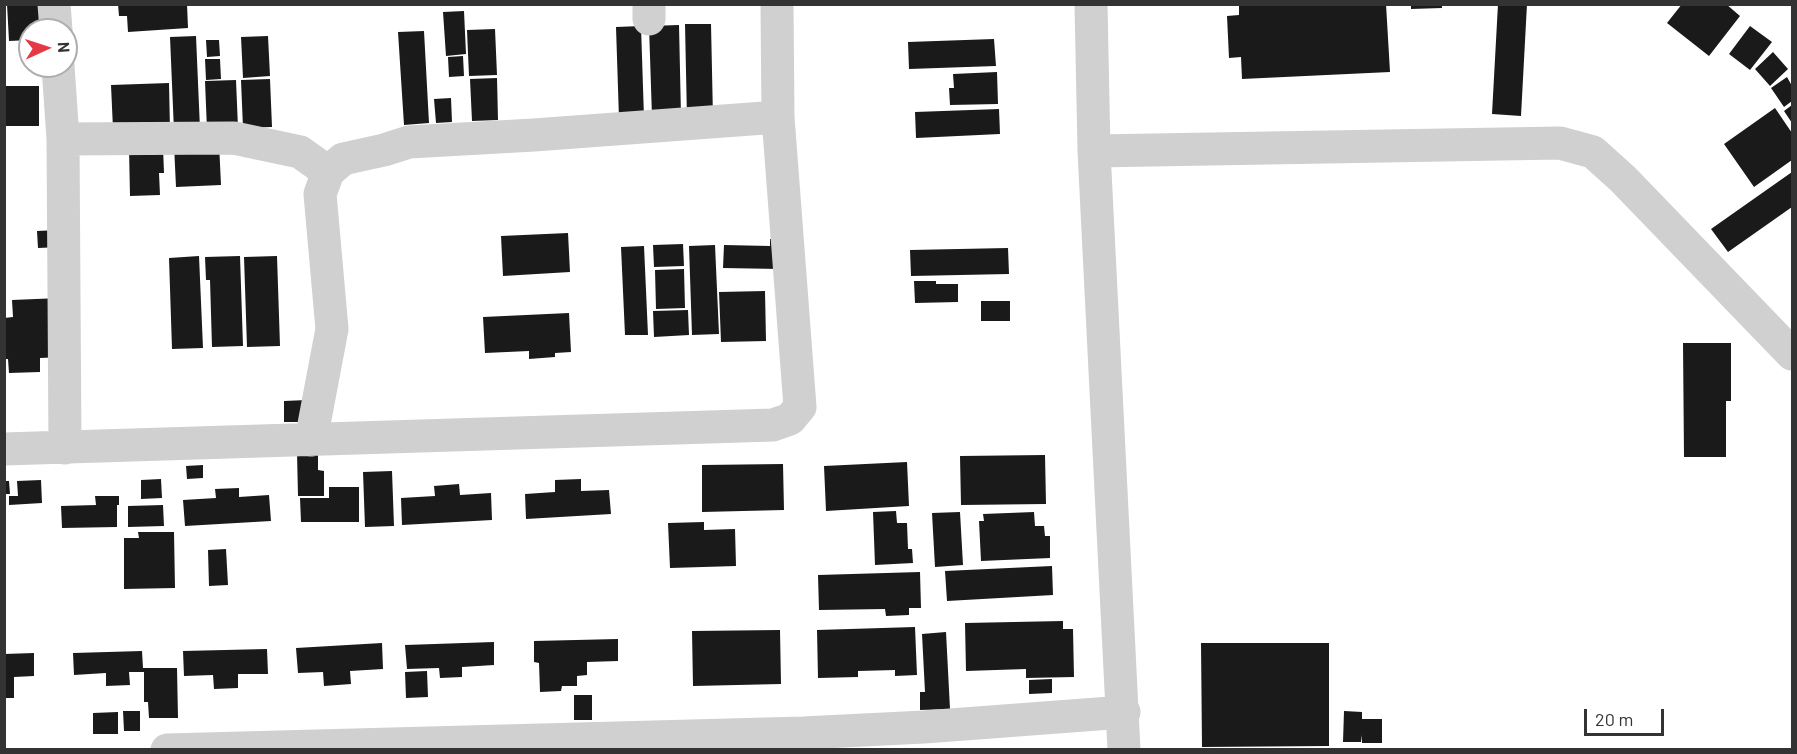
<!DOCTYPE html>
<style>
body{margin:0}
#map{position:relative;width:1797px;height:754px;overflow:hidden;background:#fff;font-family:Barlow,sans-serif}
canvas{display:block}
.frame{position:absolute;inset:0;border:6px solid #333;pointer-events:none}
.north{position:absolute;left:18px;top:18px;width:60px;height:60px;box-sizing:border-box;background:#fff;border:2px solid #adadad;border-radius:50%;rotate:87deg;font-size:16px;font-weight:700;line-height:24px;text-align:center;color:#333}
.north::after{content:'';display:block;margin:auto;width:21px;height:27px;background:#e63946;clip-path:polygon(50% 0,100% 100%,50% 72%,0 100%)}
.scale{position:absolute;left:1584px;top:709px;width:80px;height:27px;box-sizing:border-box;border:3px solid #333;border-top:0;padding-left:8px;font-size:18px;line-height:21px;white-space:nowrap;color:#333;-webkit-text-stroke:4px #fff;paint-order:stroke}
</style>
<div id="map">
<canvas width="1797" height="754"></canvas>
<div class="frame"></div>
<div class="north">N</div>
<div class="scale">20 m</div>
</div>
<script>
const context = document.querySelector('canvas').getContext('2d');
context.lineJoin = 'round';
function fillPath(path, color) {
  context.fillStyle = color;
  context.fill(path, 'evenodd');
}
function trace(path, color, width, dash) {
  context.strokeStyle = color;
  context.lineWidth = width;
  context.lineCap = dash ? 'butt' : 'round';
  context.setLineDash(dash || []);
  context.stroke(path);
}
const building = new Path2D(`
 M 7,4 L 44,4 L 45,30 L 30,30 L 30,40 L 9,41 Z
 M 118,4 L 187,4 L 188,28 L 128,32 L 127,16 L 119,16 Z
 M 1239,4 L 1386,4 L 1390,72 L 1242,79 L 1241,57 L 1229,58 L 1227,16 L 1239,15 Z
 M 1411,4 L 1442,4 L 1442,8 L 1411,9 Z
 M 1498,4 L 1527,4 L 1521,116 L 1492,114 Z
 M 1682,4 L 1726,4 L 1740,16 L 1709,56 L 1667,23 Z
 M 464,11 L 466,54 L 446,56 L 443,12 Z
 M 685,24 L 711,24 L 713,118 L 687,119 Z
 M 679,25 L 681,116 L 652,117 L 649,26 Z
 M 641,26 L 644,118 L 619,119 L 616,27 Z
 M 1750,26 L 1772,42 L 1750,70 L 1729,54 Z
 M 495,29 L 497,75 L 469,76 L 467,30 Z
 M 424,31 L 429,123 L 404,125 L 398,32 Z
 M 196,36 L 200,129 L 174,131 L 170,37 Z
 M 268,36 L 270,76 L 243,78 L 241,37 Z
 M 994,39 L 996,66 L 909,69 L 908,42 Z
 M 206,40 L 219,40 L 220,56 L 207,57 Z
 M 1773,52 L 1788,69 L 1770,86 L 1755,69 Z
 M 463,56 L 464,76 L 449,77 L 448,57 Z
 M 205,59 L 220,59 L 221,79 L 206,80 Z
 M 997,72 L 998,104 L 950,105 L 949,88 L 954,88 L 953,74 Z
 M 1787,77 L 1792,86 L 1792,101 L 1784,107 L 1771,88 Z
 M 497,78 L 498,120 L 472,121 L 470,79 Z
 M 270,79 L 272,127 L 243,128 L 241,80 Z
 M 236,80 L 238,128 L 207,130 L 205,81 Z
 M 169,83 L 170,131 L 113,129 L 111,85 Z
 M 4,86 L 39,86 L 39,126 L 4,126 Z
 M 451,98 L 452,122 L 436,123 L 434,99 Z
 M 1792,105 L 1792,123 L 1784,111 Z
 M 1775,108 L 1792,133 L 1792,160 L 1754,187 L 1724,144 Z
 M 999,109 L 1000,134 L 916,138 L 915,112 Z
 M 219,143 L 221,185 L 176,187 L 174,145 Z
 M 163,147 L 164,173 L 159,173 L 160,195 L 130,196 L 129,148 Z
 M 1792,172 L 1792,207 L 1728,252 L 1711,229 Z
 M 59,230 L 60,247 L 38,248 L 37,231 Z
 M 568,233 L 570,272 L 503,276 L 501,236 Z
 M 770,239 L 780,239 L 780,269 L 723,268 L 724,245 L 770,246 Z
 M 683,244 L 684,266 L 654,267 L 653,245 Z
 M 715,245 L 719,334 L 692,335 L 689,246 Z
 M 644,246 L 648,335 L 625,335 L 621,247 Z
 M 1008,248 L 1009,274 L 911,276 L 910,250 Z
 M 199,256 L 203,348 L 172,349 L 169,258 Z
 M 240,256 L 243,346 L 212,347 L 210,280 L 206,280 L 205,257 Z
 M 277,256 L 280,346 L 247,347 L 244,257 Z
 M 684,269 L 685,308 L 656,309 L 655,270 Z
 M 914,281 L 936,281 L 936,284 L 958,284 L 958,302 L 915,303 Z
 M 765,291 L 766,341 L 721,342 L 719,292 Z
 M 60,298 L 63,357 L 40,358 L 40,372 L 9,373 L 8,359 L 4,359 L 4,318 L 13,317 L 12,300 Z
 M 981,301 L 1010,301 L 1010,321 L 981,321 Z
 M 688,310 L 689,335 L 654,337 L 653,311 Z
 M 569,313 L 571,352 L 555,353 L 555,357 L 529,359 L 529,351 L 485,353 L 483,317 Z
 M 1683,343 L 1731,343 L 1731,401 L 1726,401 L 1726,457 L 1684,457 Z
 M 307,400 L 308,422 L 284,422 L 284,401 Z
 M 297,453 L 318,454 L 318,470 L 324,471 L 324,496 L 298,496 Z
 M 1045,455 L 1046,504 L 961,505 L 960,456 Z
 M 907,462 L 909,506 L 826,511 L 824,466 Z
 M 783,464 L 784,510 L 702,512 L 702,465 Z
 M 203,465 L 203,478 L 187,479 L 186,466 Z
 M 392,471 L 394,526 L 365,527 L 363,472 Z
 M 161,479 L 162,498 L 141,499 L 141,480 Z
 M 581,479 L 581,491 L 609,490 L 611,514 L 526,519 L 525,494 L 555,492 L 555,480 Z
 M 41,480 L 42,503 L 9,505 L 9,496 L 18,496 L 17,481 Z
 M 4,481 L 9,481 L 10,494 L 4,494 Z
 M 459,484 L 460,495 L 491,493 L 492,520 L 402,525 L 401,498 L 435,496 L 434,486 Z
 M 329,487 L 359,487 L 359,522 L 301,522 L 300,498 L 329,498 Z
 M 239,488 L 239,497 L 269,495 L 271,521 L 185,526 L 183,500 L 216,498 L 215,489 Z
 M 95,496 L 119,496 L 119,505 L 117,505 L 117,527 L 62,528 L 61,506 L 96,505 Z
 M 163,505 L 164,526 L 128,527 L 128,506 Z
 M 896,511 L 897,523 L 907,523 L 908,549 L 912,549 L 913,563 L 875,565 L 873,512 Z
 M 960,512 L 963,565 L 935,567 L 932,513 Z
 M 1034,512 L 1035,526 L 1044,526 L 1045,536 L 1050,536 L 1050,558 L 981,561 L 979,521 L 984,521 L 983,514 Z
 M 704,522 L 704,530 L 735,529 L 736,566 L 670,568 L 668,523 Z
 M 138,532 L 174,532 L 175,588 L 124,589 L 124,538 L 139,538 Z
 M 226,549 L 228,585 L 209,586 L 208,550 Z
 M 1052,566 L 1053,595 L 947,601 L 945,571 Z
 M 920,572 L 921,608 L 909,608 L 909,615 L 886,616 L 885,609 L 819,610 L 818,575 Z
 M 1063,621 L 1063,629 L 1073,629 L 1074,677 L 1026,678 L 1026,669 L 966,671 L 965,623 Z
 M 915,627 L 917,675 L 895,676 L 895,670 L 858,671 L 858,677 L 818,678 L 817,630 Z
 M 780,630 L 781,684 L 693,686 L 692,631 Z
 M 946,632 L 950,709 L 920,710 L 920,692 L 925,692 L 922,634 Z
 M 618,639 L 618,661 L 587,662 L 587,675 L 577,676 L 577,686 L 562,686 L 561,691 L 540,692 L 539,663 L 534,662 L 534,641 Z
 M 494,642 L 494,665 L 462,667 L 462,677 L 440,678 L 439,668 L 407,669 L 405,645 Z
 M 382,643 L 383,669 L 350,671 L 351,684 L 324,686 L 323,672 L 298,673 L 296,648 Z
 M 1201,643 L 1329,643 L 1329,746 L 1202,747 Z
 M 267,649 L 268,674 L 238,674 L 238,688 L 214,689 L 213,675 L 184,676 L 183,651 Z
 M 142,651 L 143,668 L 177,668 L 178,718 L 149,718 L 148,702 L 144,702 L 144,672 L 129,672 L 130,685 L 106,686 L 106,673 L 74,675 L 73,653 Z
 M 34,653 L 34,676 L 14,677 L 14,698 L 4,698 L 4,654 Z
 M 427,671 L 428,697 L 406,698 L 405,672 Z
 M 1052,679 L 1052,693 L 1029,694 L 1029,680 Z
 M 574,695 L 592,695 L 592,720 L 574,720 Z
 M 123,711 L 140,711 L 140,731 L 124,731 Z
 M 1344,711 L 1362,712 L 1362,719 L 1382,719 L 1382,743 L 1362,743 L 1362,735 L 1361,742 L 1343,742 Z
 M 118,712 L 118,734 L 93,734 L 93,713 Z`);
const minor = new Path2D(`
 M 54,4 L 56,30
 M 649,4 L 649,19
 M 1091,4 L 1094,151 L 1124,750
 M 58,66 L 63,139 L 65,448
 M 63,139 L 234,138 L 300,152 L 328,172
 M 1094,151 L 1560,143 L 1593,152 L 1623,179 L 1792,354
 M 311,440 L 332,329 L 320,194 L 328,172 L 343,159 L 384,150 L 409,142 L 534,135 L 778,117
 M 4,449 L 773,425 L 790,419 L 800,407 L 778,117 L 777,4
 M 167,750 L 803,733 L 924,727 L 1124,712`);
fillPath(building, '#1a1a1a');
trace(minor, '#d0d0d0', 33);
</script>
